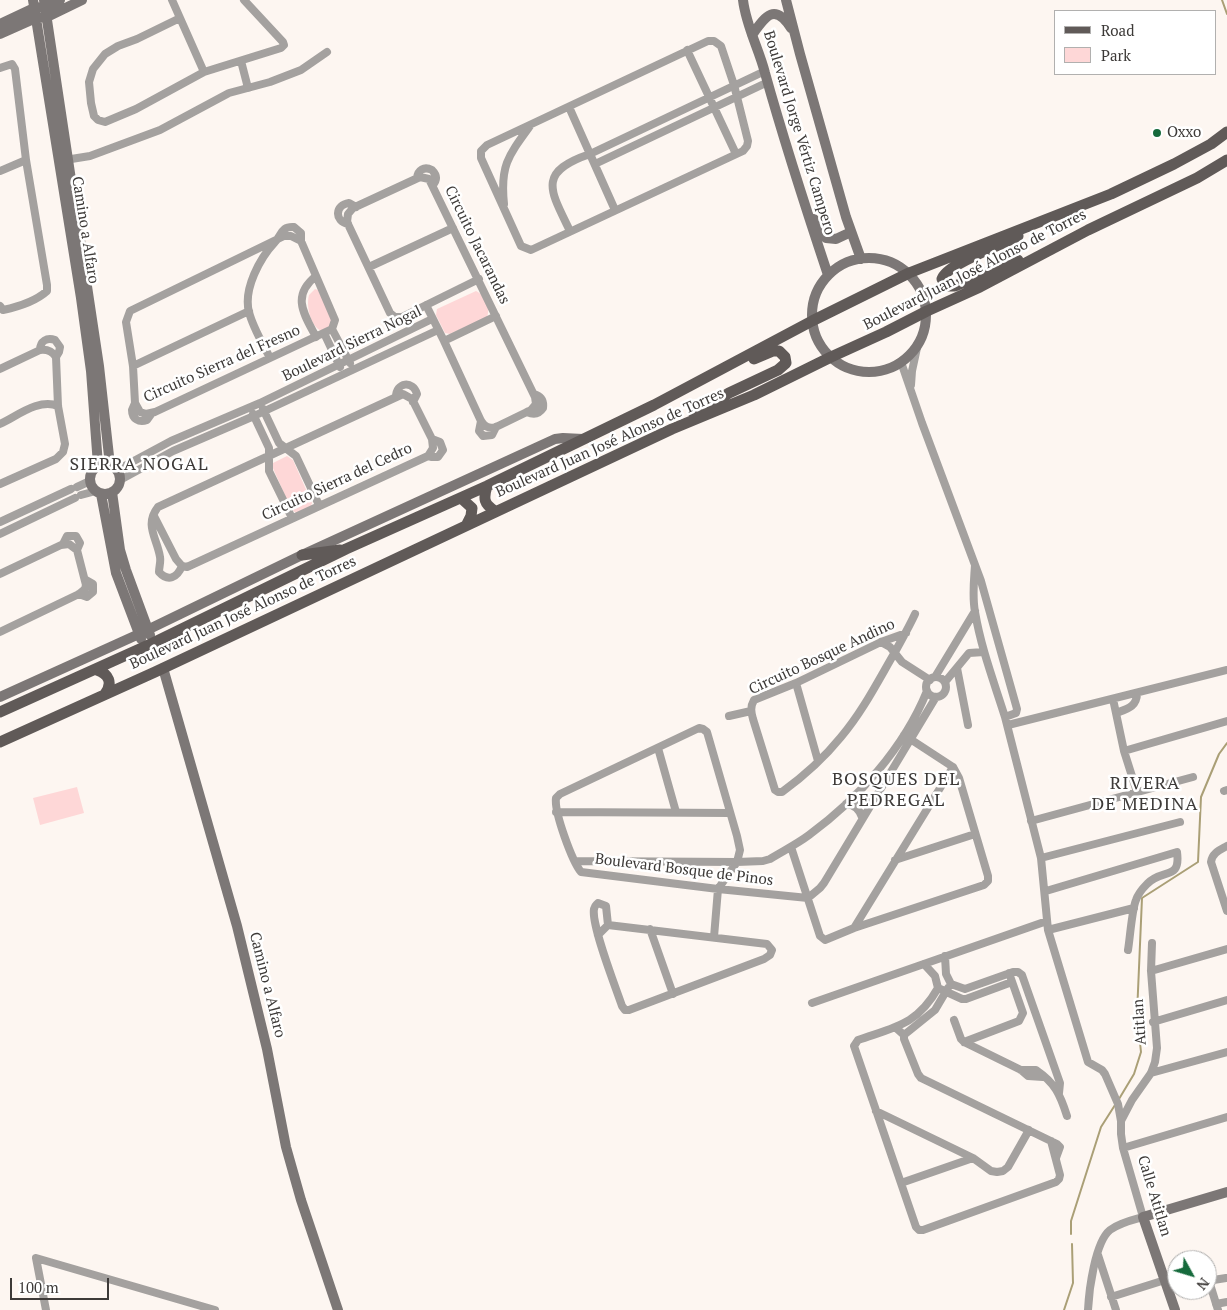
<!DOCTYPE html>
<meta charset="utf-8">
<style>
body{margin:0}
#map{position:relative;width:1227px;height:1310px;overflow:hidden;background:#fdf6f1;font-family:"PT Serif",serif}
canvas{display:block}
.legend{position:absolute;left:1054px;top:10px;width:162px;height:65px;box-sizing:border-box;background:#fff;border:1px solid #b1b0af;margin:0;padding:6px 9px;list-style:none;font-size:15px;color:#3d3a38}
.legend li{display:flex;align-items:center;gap:10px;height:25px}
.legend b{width:25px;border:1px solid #b1b0af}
.north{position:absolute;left:1167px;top:1250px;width:50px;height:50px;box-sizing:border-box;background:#fff;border:1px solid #b1b0af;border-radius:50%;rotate:129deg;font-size:14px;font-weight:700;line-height:20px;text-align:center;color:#3d3a38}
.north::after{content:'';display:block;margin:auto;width:18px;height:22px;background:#166a3c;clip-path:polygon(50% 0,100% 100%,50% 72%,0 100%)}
.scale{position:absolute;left:10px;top:1278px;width:99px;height:22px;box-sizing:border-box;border:2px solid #3d3a38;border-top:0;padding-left:6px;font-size:15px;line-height:18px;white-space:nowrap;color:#3d3a38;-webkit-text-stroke:4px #fff;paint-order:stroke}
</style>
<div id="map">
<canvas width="1227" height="1310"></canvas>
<ul class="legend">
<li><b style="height:6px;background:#605a58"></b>Road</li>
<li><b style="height:14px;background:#fed7d7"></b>Park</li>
</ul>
<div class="north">N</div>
<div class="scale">100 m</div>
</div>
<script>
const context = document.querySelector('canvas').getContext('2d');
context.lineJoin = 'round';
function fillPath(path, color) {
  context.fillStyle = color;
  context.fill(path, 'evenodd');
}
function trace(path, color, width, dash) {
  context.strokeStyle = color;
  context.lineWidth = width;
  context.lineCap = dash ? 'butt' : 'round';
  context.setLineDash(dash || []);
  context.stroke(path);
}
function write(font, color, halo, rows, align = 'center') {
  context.font = font + ' "PT Serif",serif';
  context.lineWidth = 5;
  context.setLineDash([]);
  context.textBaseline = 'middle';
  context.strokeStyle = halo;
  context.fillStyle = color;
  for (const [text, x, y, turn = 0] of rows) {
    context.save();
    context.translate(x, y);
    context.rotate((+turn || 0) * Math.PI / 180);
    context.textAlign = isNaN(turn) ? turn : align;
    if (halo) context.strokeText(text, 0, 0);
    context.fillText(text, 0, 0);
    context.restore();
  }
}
const green = new Path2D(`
 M 315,289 L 318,290 L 333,321 L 333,325 L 322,331 C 310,327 306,305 309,295 Z
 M 476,291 C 484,294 491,309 487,317 L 450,334 L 445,333 L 436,315 L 437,309 Z
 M 287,456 L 293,460 L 312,503 L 311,506 L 296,513 L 291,509 L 272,466 L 273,463 Z
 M 77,787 L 84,813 L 40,825 L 33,798 Z`);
const stream = new Path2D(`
 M 1222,0 L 1227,14
 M 1119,1099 L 1134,1074 L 1141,1052 L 1137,1014 L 1142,898 L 1198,862 L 1201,797 L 1219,754 L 1227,743
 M 1071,1234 L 1071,1221 L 1101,1127 L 1115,1105
 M 1064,1310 L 1073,1283 L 1072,1244`);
const street = new Path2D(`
 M 172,0 L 204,72
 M 180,18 L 137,39 L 118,46 L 105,54 L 93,69 L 89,82 L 91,103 L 94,116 L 98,120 L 105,122 L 136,109 L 204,72 L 281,48 L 284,45 L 283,42 L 244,0
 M 708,41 L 714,41 L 721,46 L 734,85 L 748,141 L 747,146 L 743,151 L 531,250 L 521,246 L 481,158 L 481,151 L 487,145 Z
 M 687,50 L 736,154
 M 241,61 L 248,88
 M 0,68 L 12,64 L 15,69 L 26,160 L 47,285 L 47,291 C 36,301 17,307 3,310 L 0,306
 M 569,107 L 615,210
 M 65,160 L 90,156 L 160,130 L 229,93 L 270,82 L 301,70 L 327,52
 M 595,164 L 768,82
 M 0,171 L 26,160
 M 417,178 C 418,170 424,166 432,170 C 437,175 437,180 433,185
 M 504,204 C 500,166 508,156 530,126
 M 348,224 C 334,221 335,205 349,203 L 356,207
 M 570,231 C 550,190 537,172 590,154 L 765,71
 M 284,236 L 291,236 L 301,241 L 335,320 L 332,329 L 155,412 L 146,414 L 140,412 L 135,403 L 133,366 L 126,322 L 130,311 Z
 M 369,267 L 453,228
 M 426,305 L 444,341 L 481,421 C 485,427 489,429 496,427 L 531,410 L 536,404 L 535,397 L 429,179 L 420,177 L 353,208 L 348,214 L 347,222 L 390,313 L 395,317 L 402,317 L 479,279
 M 332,329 L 350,363
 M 324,333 L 340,367
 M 316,337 C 304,314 291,296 316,276
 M 444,341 L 496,316
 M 40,350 C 40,341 47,337 55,340 L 60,347 L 59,352 L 56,357
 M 270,358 C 263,344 253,328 249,312 C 243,289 260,258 275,242 C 282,235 281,226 294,227 L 301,233 L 301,241
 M 901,362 L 922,423 L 981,581 L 1017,709 L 1016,713 L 1005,717 C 994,682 981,648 975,612 C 972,596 974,581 975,565
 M 133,366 L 249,311
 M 0,369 L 40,350 C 47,349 52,351 56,357 L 58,406 L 65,444 L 63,452 L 56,459 L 0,484
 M 911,385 L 912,371 L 917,348
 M 403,394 L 412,399 L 432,439 L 433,448 L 428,456 L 187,567 L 182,566 C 177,578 168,582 159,572 C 159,567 161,562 160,557 C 157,538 144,525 158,507 Z
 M 396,397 C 396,382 413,380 417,394 L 413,402
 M 135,403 L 132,410 C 132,419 139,423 147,420 L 152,413
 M 263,409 L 279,443 L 296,456 L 319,505
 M 527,412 C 534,415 539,414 543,408 C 544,400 541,396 534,394
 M 253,414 L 269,448 L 269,471 L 292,518
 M 481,421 L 479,431 L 483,436 L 492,435 L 496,427
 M 0,424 C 17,416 39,398 58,406
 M 428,456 L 432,457 L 438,457 L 443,450 L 440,442 L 432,439
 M 117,470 L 171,441 L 260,403 L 432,319
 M 120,480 L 173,451 L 254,416 L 438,330
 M 77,487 L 90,481
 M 81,495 L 96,491
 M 154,516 L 176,559 L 182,566
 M 0,522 L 71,489
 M 0,534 L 75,498
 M 63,544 L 67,536 L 76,536 L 80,543 L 77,550
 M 0,574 L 61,545 L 69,544 L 77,550 L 86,585 L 85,589 L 79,594 L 0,632
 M 79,594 L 87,597 L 93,592 L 93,584 L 86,580
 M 906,633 L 881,642 L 796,683 L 754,700 C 750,707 751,712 753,719 L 775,790 L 778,792 L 782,792 C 804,776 824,758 841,737 C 863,711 878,681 895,652 C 902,639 909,627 915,614
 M 881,642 L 890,647 L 902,662 L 930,680
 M 957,668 L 968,725
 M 935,677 L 975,611
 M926 687a10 10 0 1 1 20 0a10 10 0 1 1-20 0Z
 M 945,682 L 969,653 L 984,652
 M 796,683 L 818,761
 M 1113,699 L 1124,751 L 1137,792
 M 1116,713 C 1127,709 1137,707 1137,693
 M 729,716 L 751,711
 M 1005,717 L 1041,858 L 1048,930 L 1088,1062 L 1102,1070 L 1105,1074 L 1118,1104 L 1121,1121
 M 1008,725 L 1227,670
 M 658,748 L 676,812
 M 1124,751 L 1227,721
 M 1224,791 L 1227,790
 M 856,794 L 858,800 C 863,804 866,804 871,802
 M 846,804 C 855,805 859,809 862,817
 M 556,812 L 730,813
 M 1031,821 L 1193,777
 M 1227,846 C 1220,850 1212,853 1211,862 L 1227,911
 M 791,847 L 820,936 L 825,940 L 854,928 L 984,885 L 988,881 L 988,876 L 959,778 L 953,767 L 904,735
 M 1041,858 L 1180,822
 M 895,860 L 975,834
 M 575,861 L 737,862 L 763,861 L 770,859 C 783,851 797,844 809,835 C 858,799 904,748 927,691
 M 1046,891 L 1177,852 C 1181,881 1162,868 1147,884 C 1143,888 1138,894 1136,900 C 1132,909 1130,938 1128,950
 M 854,928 L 953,767
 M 650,929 L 673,994
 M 1048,930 L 1134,908
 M 598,935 L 608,925 L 767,944 L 772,950 L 770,955 L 764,959 L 629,1010 L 625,1010 L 622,1006 C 616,988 591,925 594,909 C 595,905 595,906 598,903 L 606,906 L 608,925
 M 714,937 L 718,889 L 737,862 L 740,850 L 737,836 L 707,732 L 703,729 L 699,728 L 560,794 L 556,798 C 554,812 572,861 581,872 L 718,889 L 808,898 L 820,888 L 824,883 L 936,697
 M 945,956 L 946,974 L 951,984 L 965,989 L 1013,972 L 1018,972 L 1022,975 L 1060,1083 L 1059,1093
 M 924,964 L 935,976 L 938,988 C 917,1025 895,1027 858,1040 L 854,1046 L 916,1227 L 919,1230 L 923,1230 L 1056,1182 L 1059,1179 L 1060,1175 L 1051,1141
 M 1151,971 L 1227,949
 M 938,988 L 962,999 L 966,999 L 1012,982
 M 812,1003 L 1047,921
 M 954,1020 L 961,1039 L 964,1042 L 1021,1070 L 1028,1076 L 1043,1077
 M 1153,1022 L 1227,1000
 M 895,1027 L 904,1035 L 904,1039 L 918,1074 L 921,1078 L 1057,1144 L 1060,1147 L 1056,1158
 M 904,1035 L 935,1010 L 948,988
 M 964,1042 L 1019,1021 L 1023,1013 L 1009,973
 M 1021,1070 L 1036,1070 C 1055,1083 1060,1094 1067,1116
 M 1151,1073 L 1227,1052
 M 876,1111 L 973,1158 L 991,1171 L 997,1172 L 1003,1171 L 1008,1167 L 1029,1130
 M 1123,1148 L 1227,1117
 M 901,1183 L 973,1158
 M 1098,1255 L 1116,1310
 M 1207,1281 L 1226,1278
 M 1209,1281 L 1218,1310
 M 1111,1297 L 1165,1280 L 1177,1281
 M 1216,1304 L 1227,1302
 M 46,1310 L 36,1258 L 215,1310
 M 1088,1310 C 1089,1290 1095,1242 1110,1230 C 1119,1223 1132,1220 1143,1217 L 1123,1148 L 1121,1134 L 1121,1121 L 1132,1100 L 1151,1073 L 1155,1062 L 1157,1048 L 1151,971 L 1152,943`);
const secondary = new Path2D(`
 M 33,0 L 81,298 L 91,371 L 98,465
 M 44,0 L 99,366 L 110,465
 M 743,0 C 746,26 759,49 765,73 C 784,141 806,209 828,275
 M 786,0 L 800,54 L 846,217 L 861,259
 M 0,24 L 34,8 L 45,7 L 60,0
 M 0,34 L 36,18 L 47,17 L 82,0
 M 752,35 C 765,17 774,2 791,28
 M 814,219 L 822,234 L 826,238 L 836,239 L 851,232
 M812 315a57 57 0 1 1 114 0a57 57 0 1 1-114 0Z
 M90 479a15 15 0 1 1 30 0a15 15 0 1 1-30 0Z
 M 112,492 L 120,550 L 126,570 L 150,635
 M 101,494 L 116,573 L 141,639
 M 163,668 L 237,926 L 267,1049 L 286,1147 L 301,1200 L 338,1310
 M 0,697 L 139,634 L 302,555 L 555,439 L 563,438 L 583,439
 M 1175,1310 L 1143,1217 L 1227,1192`);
const primary = new Path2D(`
 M 1018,236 C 1002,245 946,264 942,279 L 947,286 L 955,286 L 1018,260
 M 694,414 L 729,393 L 778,370 L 786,363 L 785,357 L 779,351 L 773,351 L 754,359
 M 487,486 C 483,499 484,504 495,511
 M 461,498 L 472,508 L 471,516 L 467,524
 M 302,555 L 340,550
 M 97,670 C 109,674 113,683 105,694
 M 0,712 L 153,643 L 346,549 L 487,486 L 654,405 L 812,321 L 909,273 L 1111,194 L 1174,164 L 1211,144 L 1227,132
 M 0,742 L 155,672 L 672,429 L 754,395 L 831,357 L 886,332 L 927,311 L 980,287 L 1088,230 L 1197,178 L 1227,160`);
const markers = [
 [1157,133,5,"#166a3c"]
];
const streetNames = [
 ["Boulevard Jorge Vértiz Campero",799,133,73],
 ["Camino a Alfaro",85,230,81],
 ["Circuito Jacarandas",477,245,64],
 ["Boulevard Juan José Alonso de Torres",975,270,-27],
 ["Boulevard Sierra Nogal",352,344,-26],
 ["Circuito Sierra del Fresno",222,364,-24],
 ["Boulevard Juan José Alonso de Torres",610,443,-24],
 ["Circuito Sierra del Cedro",337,482,-25],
 ["Boulevard Juan José Alonso de Torres",243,613,-25],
 ["Circuito Bosque Andino",822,657,-25],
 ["Boulevard Bosque de Pinos",684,870,7],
 ["Camino a Alfaro",267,985,76],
 ["Atitlan",1140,1022,-94],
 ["Calle Atitlan",1154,1196,73]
];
const poiNames = [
 ["Oxxo",1167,133]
];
const quarterNames = [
 ["SIERRA NOGAL",139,465],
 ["BOSQUES DEL",896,780],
 ["PEDREGAL",896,801],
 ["RIVERA",1145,784],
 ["DE MEDINA",1145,805]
];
fillPath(green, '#fed7d7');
trace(stream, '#aa9f76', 2);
trace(street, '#a4a19f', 8);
trace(secondary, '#7c7776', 10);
trace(primary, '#605a58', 11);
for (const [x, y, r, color] of markers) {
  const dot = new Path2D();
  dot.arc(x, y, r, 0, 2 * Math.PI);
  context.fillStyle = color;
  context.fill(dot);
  trace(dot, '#fff', 2);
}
write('15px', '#3d3a38', '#fff', streetNames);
write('15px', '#3d3a38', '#fff', poiNames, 'left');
context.letterSpacing = '1px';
write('18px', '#3d3a38', '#fff', quarterNames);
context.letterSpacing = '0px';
</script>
